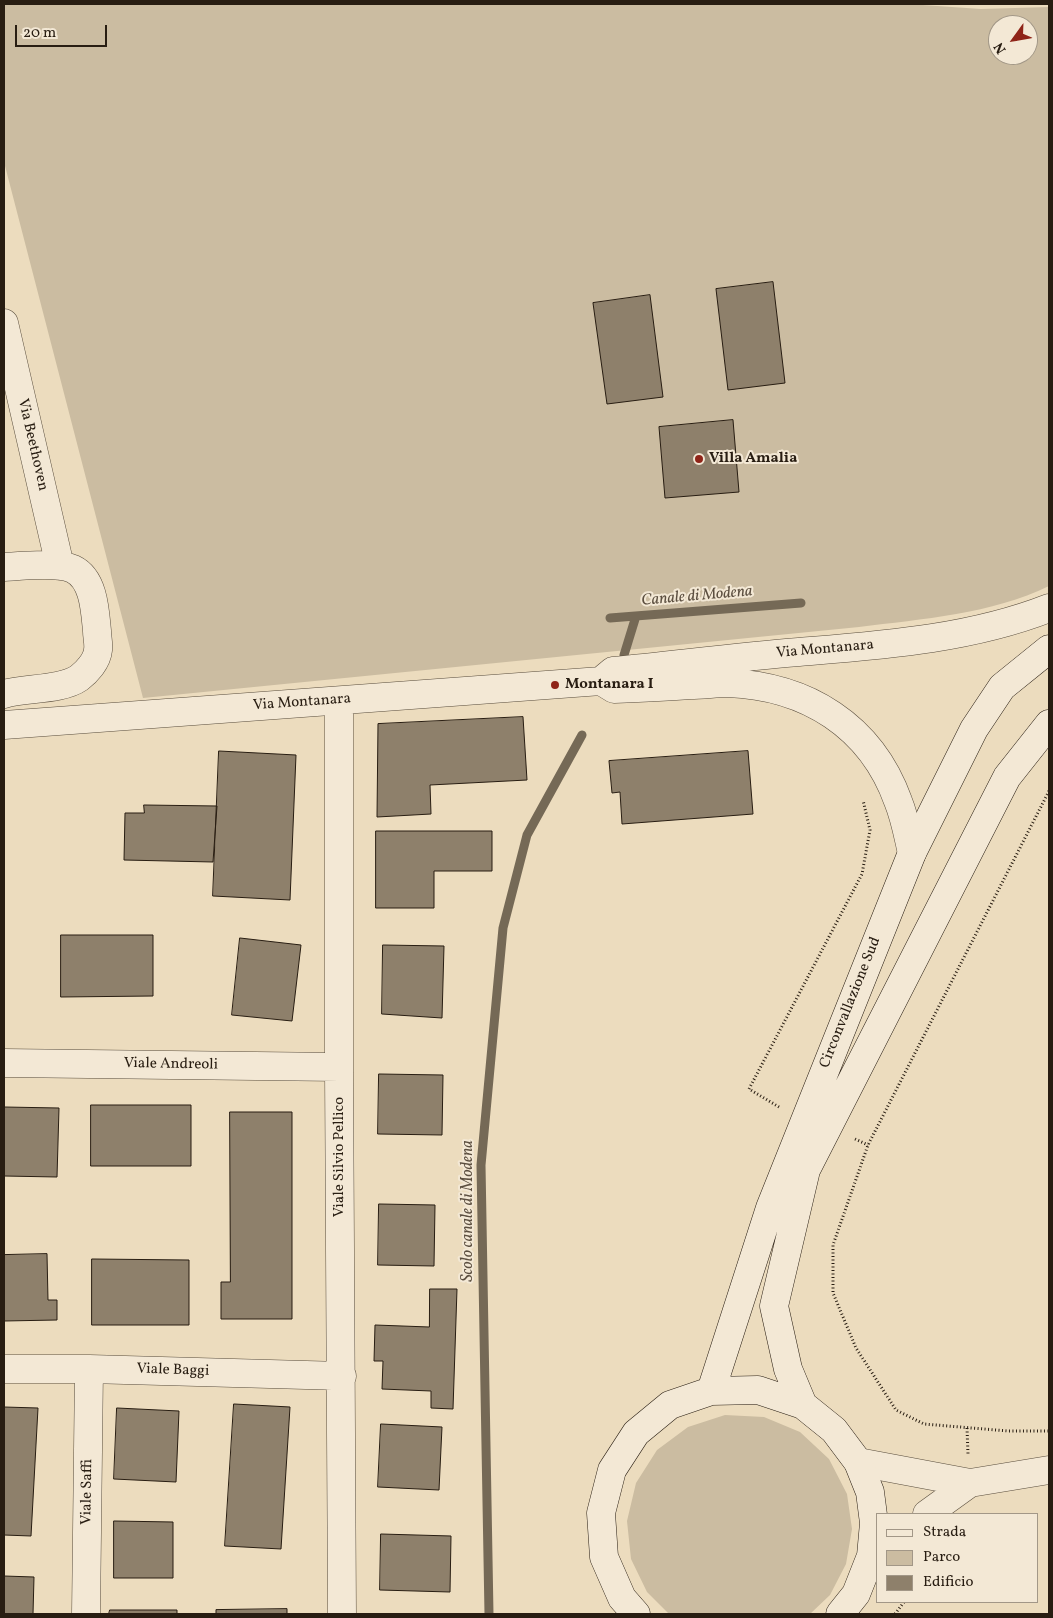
<!DOCTYPE html>
<style>
body{margin:0}
#map{position:relative;width:1053px;height:1618px;overflow:hidden;background:#ecdcbe;font-family:Vollkorn,serif}
canvas{display:block}
.frame{position:absolute;inset:0;border:5px solid #281d12;pointer-events:none}
.legend{position:absolute;left:876px;top:1513px;width:162px;height:90px;box-sizing:border-box;background:#f3e8d5;border:1px solid #a29787;margin:0;padding:6px 9px;list-style:none;font-size:15px;color:#281d12}
.legend li{display:flex;align-items:center;gap:10px;height:25px}
.legend b{width:25px;border:1px solid #a29787}
.north{position:absolute;left:988px;top:15px;width:50px;height:50px;box-sizing:border-box;background:#f3e8d5;border:1px solid #a29787;border-radius:50%;rotate:238deg;font-size:14px;font-weight:700;line-height:20px;text-align:center;color:#281d12}
.north::after{content:'';display:block;margin:auto;width:18px;height:22px;background:#8f2418;clip-path:polygon(50% 0,100% 100%,50% 72%,0 100%)}
.scale{position:absolute;left:15px;top:25px;width:92px;height:22px;box-sizing:border-box;border:2px solid #281d12;border-top:0;padding-left:6px;font-size:15px;line-height:18px;white-space:nowrap;color:#281d12;-webkit-text-stroke:4px #f3e8d5;paint-order:stroke}
</style>
<div id="map">
<canvas width="1053" height="1618"></canvas>
<div class="frame"></div>
<ul class="legend">
<li><b style="height:6px;background:#f3e8d5"></b>Strada</li>
<li><b style="height:14px;background:#cbbca1"></b>Parco</li>
<li><b style="height:14px;background:#8e806b"></b>Edificio</li>
</ul>
<div class="north">N</div>
<div class="scale">20 m</div>
</div>
<script>
const context = document.querySelector('canvas').getContext('2d');
context.lineJoin = 'round';
function fillPath(path, color) {
  context.fillStyle = color;
  context.fill(path, 'evenodd');
}
function trace(path, color, width, dash) {
  context.strokeStyle = color;
  context.lineWidth = width;
  context.lineCap = dash ? 'butt' : 'round';
  context.setLineDash(dash || []);
  context.stroke(path);
}
function write(font, color, halo, rows, align = 'center') {
  context.font = font + ' Vollkorn,serif';
  context.lineWidth = 4;
  context.setLineDash([]);
  context.textBaseline = 'middle';
  context.strokeStyle = halo;
  context.fillStyle = color;
  for (const [text, x, y, turn = 0] of rows) {
    context.save();
    context.translate(x, y);
    context.rotate((+turn || 0) * Math.PI / 180);
    context.textAlign = isNaN(turn) ? turn : align;
    if (halo) context.strokeText(text, 0, 0);
    context.fillText(text, 0, 0);
    context.restore();
  }
}
const green = new Path2D(`
 M 4,4 L 908,4 L 981,9 L 1049,7 L 1049,586 C 992,614 922,619 859,627 L 143,698 L 4,162 ZM 998,25 L 1028,25 L 1028,55 L 998,55 Z
 M 725,1415 L 764,1417 L 800,1432 L 829,1459 L 847,1494 L 852,1529 L 846,1564 L 830,1595 L 810,1614 L 669,1614 L 647,1592 L 631,1559 L 627,1521 L 636,1483 L 657,1450 L 688,1427 Z`);
const stream = new Path2D(`
 M 610,618 L 801,603
 M 624,655 L 636,616
 M 489,1614 L 481,1165 L 503,928 L 527,835 L 582,735`);
const building = new Path2D(`
 M 773,282 L 785,383 L 728,390 L 716,289 Z
 M 650,295 L 663,397 L 607,404 L 593,303 Z
 M 733,420 L 739,492 L 665,498 L 659,427 Z
 M 523,717 L 527,780 L 430,785 L 431,814 L 377,817 L 378,724 Z
 M 219,751 L 296,755 L 290,900 L 213,896 Z
 M 748,751 L 753,814 L 622,824 L 620,792 L 612,793 L 609,761 Z
 M 144,805 L 217,806 L 213,862 L 124,860 L 125,813 L 144,813 Z
 M 376,831 L 492,831 L 492,871 L 434,871 L 434,908 L 376,908 Z
 M 61,935 L 153,935 L 153,996 L 61,997 Z
 M 240,938 L 301,945 L 292,1021 L 232,1015 Z
 M 383,945 L 444,946 L 442,1018 L 382,1014 Z
 M 379,1074 L 443,1075 L 442,1135 L 378,1134 Z
 M 91,1105 L 191,1105 L 191,1166 L 91,1166 Z
 M 4,1107 L 59,1108 L 57,1177 L 4,1176 Z
 M 230,1112 L 292,1112 L 292,1319 L 221,1319 L 221,1282 L 230,1282 Z
 M 379,1204 L 435,1205 L 434,1266 L 378,1265 Z
 M 47,1254 L 48,1300 L 57,1300 L 57,1320 L 4,1321 L 4,1255 Z
 M 92,1259 L 189,1260 L 189,1325 L 92,1325 Z
 M 430,1289 L 457,1289 L 453,1409 L 431,1408 L 431,1391 L 382,1389 L 383,1361 L 374,1361 L 375,1325 L 429,1327 Z
 M 234,1404 L 290,1407 L 281,1549 L 225,1546 Z
 M 4,1407 L 38,1408 L 31,1536 L 4,1535 Z
 M 117,1408 L 179,1411 L 176,1482 L 114,1479 Z
 M 381,1424 L 442,1427 L 439,1490 L 378,1487 Z
 M 114,1521 L 173,1522 L 173,1578 L 114,1578 Z
 M 381,1534 L 451,1536 L 450,1592 L 380,1590 Z
 M 4,1576 L 34,1577 L 33,1614 L 4,1614 Z
 M 287,1609 L 287,1614 L 216,1614 L 216,1610 Z
 M 110,1610 L 177,1610 L 177,1614 L 109,1614 Z`);
const path = new Path2D(`
 M 1049,791 L 868,1145 L 833,1245 L 833,1293 L 856,1348 L 896,1410 L 924,1424 L 1008,1431 L 1049,1431
 M 779,1107 L 749,1089 L 862,874 L 870,830 L 863,800
 M 855,1139 L 868,1145
 M 967,1428 L 968,1454
 M 895,1614 L 904,1602`);
const minor = new Path2D(`
 M 4,323 L 60,566
 M 4,567 C 21,566 58,562 73,569 C 94,579 95,611 97,631 C 97,637 99,644 98,650 C 97,661 87,672 79,678 C 62,690 25,688 4,694
 M 601,681 L 614,689 C 640,688 665,687 690,685 C 703,685 716,683 728,683 C 807,686 871,726 898,801 C 905,818 908,836 912,853
 M 339,701 L 339,1067 L 342,1614
 M 4,725 L 601,681 L 613,671 C 675,665 737,657 799,652 C 883,645 970,639 1049,608
 M 4,1063 L 339,1067
 M 4,1369 L 89,1369 L 342,1376
 M 858,1462 L 970,1483 L 1049,1470
 M 927,1514 L 970,1483
 M 86,1614 L 89,1369`);
const secondary = new Path2D(`
 M 711,1391 L 770,1208 L 912,853 L 974,729 L 1002,687 L 1049,649
 M 803,1405 L 788,1369 L 774,1306 L 806,1170 L 1007,777 L 1049,724
 M 636,1614 L 622,1598 L 604,1557 L 601,1513 L 612,1470 L 636,1433 L 670,1405 L 711,1391 L 758,1390 L 803,1405 L 834,1430 L 858,1462 L 870,1492 L 874,1523 L 871,1556 L 856,1594 L 840,1614`);
const markers = [
 [699,459,5,"#8f2418"],
 [555,685,5,"#8f2418"]
];
const streetNames = [
 ["Via Beethoven",32,445,77],
 ["Via Montanara",825,650,-5],
 ["Via Montanara",302,703,-4],
 ["Circonvallazione Sud",851,1003,-68],
 ["Viale Andreoli",171,1065,1],
 ["Viale Silvio Pellico",340,1157,-90],
 ["Viale Baggi",173,1371,2],
 ["Viale Saffi",88,1492,-89]
];
const poiNames = [
 ["Villa Amalia",709,459],
 ["Montanara I",565,685]
];
const waterNames = [
 ["Canale di Modena",697,597,-5],
 ["Scolo canale di Modena",469,1211,-90]
];
fillPath(green, '#cbbca1');
trace(stream, '#756956', 9);
fillPath(building, '#8e806b');
trace(building, '#281d12', 1);
trace(minor, '#594d3d', 29);
trace(secondary, '#281d12', 29);
trace(path, '#281d12', 3, [1, 2.5]);
trace(minor, '#f3e8d5', 28);
trace(secondary, '#f3e8d5', 28);
for (const [x, y, r, color] of markers) {
  const dot = new Path2D();
  dot.arc(x, y, r, 0, 2 * Math.PI);
  context.fillStyle = color;
  context.fill(dot);
  trace(dot, '#f3e8d5', 2);
}
write('15px', '#281d12', '#f3e8d5', streetNames);
write('bold 15px', '#281d12', '#f3e8d5', poiNames, 'left');
write('italic 16px', '#5c4f40', '#f3e8d5', waterNames);
</script>
